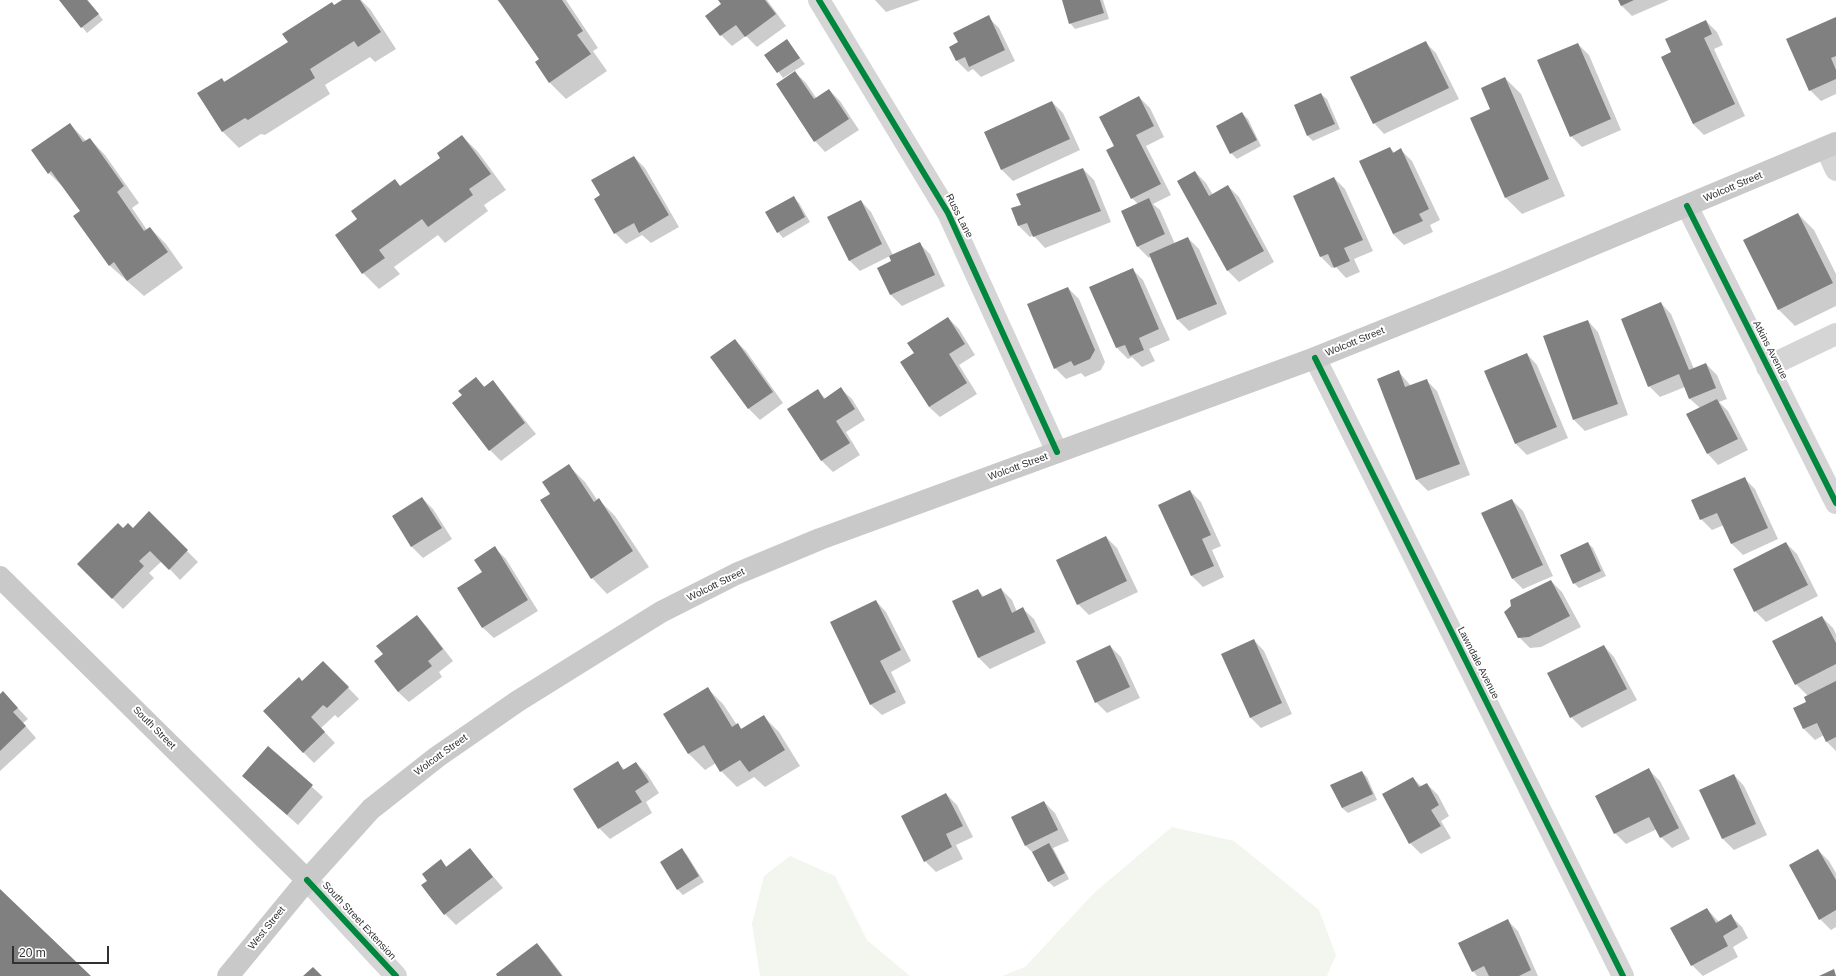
<!DOCTYPE html>
<style>
body{margin:0}
#map{position:relative;width:1836px;height:976px;overflow:hidden;background:#fff;font-family:Helvetica,sans-serif}
canvas{display:block}
.scale{position:absolute;left:12px;top:946px;width:97px;height:18px;box-sizing:border-box;border:2px solid #313131;border-top:0;padding-left:5px;font-size:12px;line-height:14px;white-space:nowrap;color:#313131;-webkit-text-stroke:3px #fff;paint-order:stroke}
</style>
<div id="map">
<canvas width="1836" height="976"></canvas>
<div class="scale">20 m</div>
</div>
<script>
const context = document.querySelector('canvas').getContext('2d');
context.lineJoin = 'round';
function fillPath(path, color) {
  context.fillStyle = color;
  context.fill(path, 'evenodd');
}
function trace(path, color, width, dash) {
  context.strokeStyle = color;
  context.lineWidth = width;
  context.lineCap = dash ? 'butt' : 'round';
  context.setLineDash(dash || []);
  context.stroke(path);
}
function write(font, color, halo, rows, align = 'center') {
  context.font = font + ' Helvetica,sans-serif';
  context.lineWidth = 4;
  context.setLineDash([]);
  context.textBaseline = 'middle';
  context.strokeStyle = halo;
  context.fillStyle = color;
  for (const [text, x, y, turn = 0] of rows) {
    context.save();
    context.translate(x, y);
    context.rotate((+turn || 0) * Math.PI / 180);
    context.textAlign = isNaN(turn) ? turn : align;
    if (halo) context.strokeText(text, 0, 0);
    context.fillText(text, 0, 0);
    context.restore();
  }
}
const green = new Path2D(`
 M 1172,827 L 1234,841 L 1319,910 L 1336,955 L 1327,976 L 1002,976 L 1025,967 L 1095,892 Z
 M 790,856 L 835,876 L 867,940 L 910,976 L 760,976 L 752,924 L 764,876 Z`);
const shadow = new Path2D(`
 M 60,0 L 88,0 L 103,20 L 87,33 Z
 M 344,0 L 361,0 L 370,9 L 396,49 L 375,62 L 370,57 L 325,85 L 330,94 L 265,135 L 261,134 L 239,148 L 223,132 L 199,94 L 222,79 L 225,82 L 289,42 Z
 M 497,0 L 566,0 L 598,48 L 593,51 L 607,71 L 566,99 L 550,83 L 536,62 L 540,60 L 504,7 Z
 M 719,0 L 767,0 L 786,26 L 757,47 L 746,36 L 732,46 L 721,35 L 707,16 L 722,5 Z
 M 875,0 L 920,0 L 886,12 Z
 M 1063,0 L 1103,0 L 1109,19 L 1075,29 L 1070,23 Z
 M 1619,0 L 1669,0 L 1632,16 L 1621,5 Z
 M 988,17 L 999,28 L 1015,61 L 981,77 L 973,69 L 968,72 L 957,61 L 950,47 L 959,43 Z
 M 1836,18 L 1836,94 L 1821,101 L 1810,90 Z
 M 1706,21 L 1717,32 L 1723,45 L 1714,49 L 1745,116 L 1704,135 L 1693,124 L 1673,53 Z
 M 787,41 L 805,64 L 783,78 L 766,55 Z
 M 1425,42 L 1436,53 L 1459,99 L 1384,134 L 1374,123 Z
 M 1578,44 L 1589,55 L 1621,130 L 1582,147 L 1571,136 Z
 M 795,72 L 806,83 L 817,99 L 829,90 L 840,101 L 859,130 L 825,152 L 815,141 Z
 M 1505,78 L 1521,94 L 1565,196 L 1522,214 L 1506,198 L 1471,118 L 1491,110 Z
 M 1321,94 L 1327,99 L 1340,129 L 1313,141 L 1308,136 Z
 M 1139,97 L 1150,108 L 1164,137 L 1146,146 L 1171,195 L 1153,204 L 1160,210 L 1175,244 L 1188,238 L 1199,249 L 1227,314 L 1189,331 L 1178,320 L 1151,256 L 1149,258 L 1138,247 L 1138,204 L 1132,198 L 1116,147 Z
 M 1052,102 L 1063,113 L 1080,150 L 1013,181 L 1002,170 L 985,133 Z
 M 1242,113 L 1248,119 L 1261,146 L 1237,159 L 1231,153 L 1217,126 Z
 M 70,124 L 86,141 L 90,139 L 105,155 L 139,203 L 132,208 L 147,230 L 150,228 L 166,244 L 183,268 L 144,296 L 109,265 L 81,211 L 65,189 L 49,173 Z
 M 462,136 L 478,152 L 506,190 L 484,205 L 488,211 L 445,243 L 438,235 L 394,267 L 400,274 L 379,289 L 363,273 L 336,235 L 359,219 L 395,181 L 401,187 L 442,158 Z
 M 1390,148 L 1395,153 L 1401,150 L 1412,161 L 1440,220 L 1430,225 L 1433,232 L 1404,245 L 1393,234 Z
 M 634,157 L 645,168 L 679,227 L 651,243 L 642,235 L 626,244 L 615,233 L 595,199 L 601,196 Z
 M 1083,169 L 1094,180 L 1111,222 L 1045,248 L 1033,235 L 1030,237 L 1019,226 L 1013,209 L 1022,206 Z
 M 1195,172 L 1206,183 L 1213,195 L 1228,186 L 1239,197 L 1274,262 L 1239,282 L 1228,271 L 1178,182 Z
 M 1334,178 L 1345,189 L 1373,251 L 1354,259 L 1360,272 L 1346,278 L 1335,266 L 1332,268 L 1321,257 L 1294,196 Z
 M 794,198 L 799,203 L 810,222 L 783,238 L 778,232 Z
 M 861,201 L 871,212 L 893,255 L 919,243 L 930,254 L 945,286 L 902,306 L 891,295 L 879,269 L 892,262 L 890,256 L 860,271 L 849,260 Z
 M 1798,214 L 1814,230 L 1836,274 L 1836,306 L 1795,326 L 1779,310 L 1744,240 Z
 M 1132,269 L 1143,280 L 1170,340 L 1149,349 L 1155,361 L 1142,367 L 1132,357 L 1128,359 L 1117,348 Z
 M 1068,288 L 1079,299 L 1105,362 L 1101,370 L 1085,377 L 1081,373 L 1066,379 L 1055,368 Z
 M 1661,303 L 1671,314 L 1694,369 L 1706,364 L 1717,375 L 1727,399 L 1719,402 L 1728,411 L 1748,450 L 1718,465 L 1708,454 L 1687,415 L 1700,408 L 1690,399 L 1685,387 L 1660,397 L 1649,386 L 1622,320 Z
 M 948,318 L 959,329 L 975,355 L 959,365 L 977,394 L 940,417 L 929,407 L 915,354 Z
 M 1588,321 L 1598,332 L 1628,415 L 1585,431 L 1574,420 Z
 M 735,340 L 746,351 L 783,403 L 760,420 L 749,409 L 712,357 Z
 M 1527,354 L 1537,365 L 1568,438 L 1527,455 L 1516,444 L 1485,371 Z
 M 1398,371 L 1411,386 L 1426,380 L 1437,391 L 1470,475 L 1428,491 L 1417,480 L 1379,379 Z
 M 476,378 L 485,387 L 492,382 L 503,393 L 536,434 L 501,461 L 490,450 L 453,403 L 463,396 Z
 M 841,389 L 852,399 L 865,420 L 846,432 L 860,455 L 833,472 L 822,461 L 789,409 L 818,391 L 826,399 Z
 M 569,466 L 585,482 L 598,501 L 599,500 L 615,516 L 649,567 L 607,594 L 592,578 L 551,494 Z
 M 1744,478 L 1755,489 L 1778,539 L 1743,555 L 1732,544 L 1724,525 L 1712,530 L 1701,519 Z
 M 1190,491 L 1201,502 L 1221,546 L 1212,550 L 1224,577 L 1203,587 L 1192,576 L 1160,505 Z
 M 422,498 L 433,509 L 452,539 L 423,558 L 412,547 L 393,517 Z
 M 1512,500 L 1523,511 L 1553,576 L 1523,589 L 1512,578 Z
 M 149,513 L 198,562 L 180,580 L 162,561 L 149,573 L 154,578 L 123,609 L 78,564 L 123,529 L 133,529 Z
 M 1106,537 L 1117,548 L 1138,592 L 1089,615 L 1078,604 Z
 M 1588,543 L 1593,548 L 1606,576 L 1579,588 L 1574,583 Z
 M 1786,543 L 1797,554 L 1818,596 L 1766,622 L 1755,611 Z
 M 495,548 L 506,559 L 538,611 L 494,638 L 483,628 L 458,588 L 483,573 Z
 M 1551,581 L 1562,592 L 1581,627 L 1541,647 L 1530,648 L 1519,637 L 1512,607 Z
 M 1001,589 L 1012,600 L 1017,612 L 1023,609 L 1034,619 L 1046,643 L 990,669 L 979,658 L 953,602 L 978,590 L 984,597 Z
 M 876,601 L 886,612 L 911,661 L 891,672 L 906,703 L 882,715 L 871,705 L 831,623 Z
 M 417,616 L 427,627 L 453,661 L 439,672 L 442,677 L 409,702 L 398,692 L 384,655 Z
 M 1822,617 L 1833,628 L 1836,634 L 1836,751 L 1827,742 L 1824,735 L 1815,740 L 1804,729 L 1794,709 L 1808,703 L 1808,696 L 1796,684 Z
 M 1254,640 L 1264,651 L 1292,714 L 1261,728 L 1250,717 Z
 M 1110,646 L 1121,657 L 1140,698 L 1107,713 L 1096,702 Z
 M 1604,646 L 1614,657 L 1637,700 L 1582,728 L 1571,717 Z
 M 334,673 L 359,699 L 338,718 L 335,715 L 321,728 L 335,743 L 314,763 L 303,752 L 302,682 Z
 M 707,688 L 723,704 L 737,725 L 742,729 L 763,716 L 779,732 L 800,766 L 765,787 L 754,777 L 737,787 L 721,771 L 716,763 L 705,770 L 689,754 L 665,714 Z
 M 3,692 L 28,719 L 23,723 L 36,738 L 0,771 L 0,695 Z
 M 268,747 L 323,797 L 298,825 L 243,776 Z
 M 618,763 L 625,770 L 636,763 L 647,774 L 659,793 L 646,802 L 652,813 L 610,839 L 599,828 L 575,790 Z
 M 1649,770 L 1660,781 L 1690,839 L 1672,848 L 1661,837 L 1657,829 L 1626,844 L 1615,833 Z
 M 1362,772 L 1367,777 L 1377,800 L 1348,813 L 1342,808 L 1332,786 Z
 M 1734,775 L 1744,786 L 1767,835 L 1734,850 L 1723,839 L 1701,791 Z
 M 1413,778 L 1422,787 L 1427,784 L 1438,795 L 1449,816 L 1441,821 L 1451,838 L 1421,854 L 1410,843 Z
 M 946,794 L 957,805 L 973,837 L 956,845 L 963,859 L 936,872 L 925,861 Z
 M 1044,802 L 1055,813 L 1069,841 L 1053,848 L 1069,879 L 1054,887 L 1048,881 L 1035,855 L 1025,845 Z
 M 470,849 L 503,888 L 456,925 L 445,914 L 428,881 L 441,860 L 447,867 Z
 M 682,850 L 687,855 L 704,882 L 683,895 L 678,890 L 661,863 Z
 M 1818,850 L 1829,861 L 1836,873 L 1836,927 L 1831,930 L 1820,919 Z
 M 1707,909 L 1719,922 L 1731,916 L 1742,927 L 1748,938 L 1733,947 L 1738,957 L 1703,976 L 1692,965 Z
 M 1507,920 L 1518,931 L 1538,976 L 1477,976 L 1473,971 Z
 M 537,944 L 547,955 L 563,976 L 498,976 Z`);
const building = new Path2D(`
 M 59,0 L 87,0 L 99,14 L 81,28 Z
 M 342,0 L 360,0 L 381,32 L 358,47 L 354,41 L 310,69 L 315,78 L 248,120 L 245,118 L 222,132 L 197,93 L 222,78 L 224,82 L 288,42 L 282,34 L 332,2 L 334,5 Z
 M 498,0 L 562,0 L 583,31 L 577,35 L 591,54 L 549,83 L 535,62 L 539,59 Z
 M 718,0 L 765,0 L 776,14 L 745,37 L 736,25 L 720,36 L 705,16 L 721,4 Z
 M 1062,0 L 1100,0 L 1104,13 L 1069,24 Z
 M 1618,0 L 1634,0 L 1621,6 Z
 M 989,15 L 1005,50 L 969,67 L 965,57 L 956,61 L 949,47 L 958,42 L 953,33 Z
 M 1836,17 L 1836,56 L 1831,58 L 1836,70 L 1836,79 L 1809,91 L 1786,39 Z
 M 1706,20 L 1712,34 L 1704,38 L 1735,104 L 1693,124 L 1661,57 L 1671,52 L 1665,39 Z
 M 787,39 L 800,58 L 777,73 L 764,55 Z
 M 1426,41 L 1449,88 L 1373,124 L 1350,77 Z
 M 1578,43 L 1611,119 L 1570,137 L 1537,60 Z
 M 795,71 L 814,99 L 829,89 L 849,119 L 814,142 L 776,84 Z
 M 1505,77 L 1549,179 L 1505,198 L 1470,118 L 1490,109 L 1481,88 Z
 M 1321,93 L 1335,124 L 1307,136 L 1294,105 Z
 M 1139,96 L 1154,126 L 1136,135 L 1161,184 L 1131,199 L 1106,150 L 1114,146 L 1099,117 Z
 M 1052,101 L 1070,139 L 1001,170 L 984,132 Z
 M 1242,112 L 1257,140 L 1230,154 L 1216,126 Z
 M 70,123 L 83,142 L 90,138 L 124,186 L 117,192 L 144,231 L 150,227 L 168,252 L 127,281 L 114,262 L 109,266 L 73,216 L 80,211 L 51,171 L 48,174 L 31,150 Z
 M 462,135 L 491,174 L 469,189 L 473,195 L 428,227 L 422,219 L 379,250 L 385,258 L 362,274 L 335,235 L 357,219 L 351,211 L 395,179 L 400,186 L 440,158 L 437,153 Z
 M 1390,147 L 1393,153 L 1401,148 L 1429,209 L 1419,214 L 1423,221 L 1393,234 L 1359,161 Z
 M 634,156 L 669,215 L 639,233 L 634,223 L 614,234 L 594,199 L 600,195 L 591,180 Z
 M 1083,168 L 1101,211 L 1033,237 L 1027,223 L 1018,226 L 1011,208 L 1021,205 L 1016,194 Z
 M 1195,171 L 1209,196 L 1228,185 L 1264,251 L 1227,271 L 1177,181 Z
 M 1334,177 L 1363,240 L 1344,248 L 1350,261 L 1334,268 L 1328,254 L 1320,257 L 1293,196 Z
 M 794,196 L 805,217 L 777,233 L 765,212 Z
 M 1149,198 L 1165,234 L 1137,247 L 1121,211 Z
 M 861,200 L 882,244 L 849,261 L 827,217 Z
 M 1798,213 L 1833,283 L 1778,310 L 1743,240 Z
 M 1188,237 L 1217,304 L 1177,320 L 1149,254 Z
 M 920,242 L 935,275 L 890,295 L 877,268 L 891,261 L 889,256 Z
 M 1133,268 L 1159,329 L 1139,338 L 1144,350 L 1130,356 L 1125,345 L 1116,348 L 1089,287 Z
 M 1068,287 L 1095,350 L 1090,359 L 1074,366 L 1071,361 L 1054,369 L 1027,304 Z
 M 1661,302 L 1689,370 L 1706,363 L 1716,388 L 1689,399 L 1679,374 L 1648,387 L 1621,319 Z
 M 948,317 L 965,344 L 949,354 L 967,383 L 929,407 L 900,362 L 914,353 L 907,343 Z
 M 1588,320 L 1618,404 L 1573,420 L 1543,336 Z
 M 735,339 L 773,392 L 748,409 L 710,357 Z
 M 1527,353 L 1557,427 L 1515,444 L 1484,371 Z
 M 1399,370 L 1405,387 L 1427,379 L 1460,464 L 1416,480 L 1377,379 Z
 M 476,377 L 484,387 L 493,380 L 525,423 L 489,451 L 452,403 L 462,395 L 458,391 Z
 M 841,387 L 855,409 L 836,421 L 850,443 L 821,461 L 787,409 L 818,389 L 824,399 Z
 M 1717,399 L 1738,439 L 1707,454 L 1686,414 Z
 M 569,464 L 594,502 L 599,498 L 633,551 L 591,579 L 540,500 L 550,494 L 542,482 Z
 M 1745,477 L 1768,528 L 1731,544 L 1717,513 L 1700,520 L 1691,500 Z
 M 1190,490 L 1211,535 L 1202,539 L 1214,566 L 1191,576 L 1158,505 Z
 M 422,497 L 442,528 L 411,547 L 392,516 Z
 M 1512,499 L 1543,565 L 1512,579 L 1481,513 Z
 M 149,511 L 188,550 L 169,570 L 150,551 L 139,561 L 144,566 L 112,599 L 77,564 L 118,523 L 123,528 L 128,523 L 133,528 Z
 M 1106,536 L 1127,581 L 1077,605 L 1056,560 Z
 M 1588,542 L 1601,571 L 1573,584 L 1560,555 Z
 M 1786,542 L 1808,585 L 1754,612 L 1733,569 Z
 M 495,546 L 528,600 L 482,628 L 457,588 L 482,572 L 474,560 Z
 M 1551,580 L 1570,616 L 1529,637 L 1518,638 L 1504,612 L 1511,606 L 1510,600 Z
 M 1001,588 L 1012,613 L 1023,607 L 1035,632 L 978,658 L 952,601 L 978,589 L 982,597 Z
 M 876,600 L 901,650 L 880,661 L 896,692 L 870,705 L 830,622 Z
 M 417,615 L 443,649 L 428,661 L 432,666 L 398,692 L 374,661 L 383,654 L 376,646 Z
 M 1822,616 L 1836,643 L 1836,664 L 1795,685 L 1772,641 Z
 M 1254,639 L 1282,703 L 1250,718 L 1221,654 Z
 M 1110,645 L 1130,687 L 1095,703 L 1076,661 Z
 M 1604,645 L 1627,689 L 1570,718 L 1547,673 Z
 M 323,661 L 349,687 L 327,708 L 323,705 L 311,717 L 325,732 L 303,753 L 263,711 L 299,677 L 302,681 Z
 M 1836,681 L 1836,737 L 1826,742 L 1817,723 L 1803,729 L 1793,708 L 1806,702 L 1804,697 Z
 M 708,687 L 732,727 L 738,723 L 741,729 L 764,715 L 785,750 L 749,772 L 740,760 L 720,772 L 704,745 L 688,754 L 663,714 Z
 M 3,691 L 18,708 L 13,712 L 26,726 L 0,751 L 0,694 Z
 M 268,746 L 313,785 L 287,815 L 242,776 Z
 M 618,761 L 623,770 L 636,762 L 649,782 L 635,791 L 642,802 L 598,829 L 573,789 Z
 M 1649,768 L 1679,828 L 1660,838 L 1649,817 L 1614,834 L 1595,796 Z
 M 1362,771 L 1373,794 L 1342,808 L 1330,785 Z
 M 1734,774 L 1756,824 L 1722,839 L 1699,790 Z
 M 1413,777 L 1419,787 L 1427,783 L 1439,805 L 1431,810 L 1441,826 L 1409,844 L 1382,794 Z
 M 946,793 L 963,826 L 946,834 L 952,847 L 924,862 L 901,816 Z
 M 1044,801 L 1058,830 L 1025,846 L 1011,817 Z
 M 1049,843 L 1065,873 L 1048,882 L 1032,852 Z
 M 470,848 L 493,877 L 444,915 L 421,885 L 427,881 L 422,874 L 441,859 L 446,867 Z
 M 682,848 L 699,876 L 677,890 L 660,862 Z
 M 1818,849 L 1836,880 L 1836,910 L 1819,920 L 1789,865 Z
 M 0,889 L 91,976 L 0,976 Z
 M 1707,908 L 1716,923 L 1731,914 L 1738,927 L 1723,936 L 1728,946 L 1691,966 L 1670,928 Z
 M 1508,919 L 1531,970 L 1519,976 L 1489,976 L 1484,966 L 1472,972 L 1458,943 Z
 M 537,943 L 562,976 L 497,976 L 496,974 Z
 M 313,967 L 322,976 L 303,976 Z
 M 1834,969 L 1836,976 L 1819,976 Z`);
const minor = new Path2D(`
 M 819,0 L 948,213 L 1057,452
 M 1826,148 L 1836,170
 M 1687,206 L 1836,503
 M 1315,358 L 1623,976
 M 1767,367 L 1836,334
 M 307,880 L 396,976`);
const major = new Path2D(`
 M 0,577 L 307,880
 M 228,976 L 307,880 L 371,809 L 437,757 L 518,701 L 661,612 L 736,574 L 820,539 L 1315,358 L 1504,282 L 1836,143`);
const cycleway = new Path2D(`
 M 819,0 L 948,213 L 1057,452
 M 1687,206 L 1836,503
 M 1315,358 L 1623,976
 M 307,880 L 396,976`);
const streetNames = [
 ["Wolcott Street",1733,187,-23],
 ["Russ Lane",959,216,63],
 ["Wolcott Street",1355,342,-22],
 ["Atkins Avenue",1770,350,63],
 ["Wolcott Street",1018,467,-20],
 ["Wolcott Street",716,585,-26],
 ["Lawndale Avenue",1478,663,63],
 ["South Street",154,728,45],
 ["Wolcott Street",441,755,-36],
 ["South Street Extension",359,921,47],
 ["West Street",267,928,-51]
];
fillPath(green, '#f2f6ee');
fillPath(shadow, '#0003');
fillPath(building, '#808080');
trace(minor, '#d5d5d5', 22);
trace(major, '#c9c9c9', 22);
trace(cycleway, '#00873e', 6);
write('10px', '#313131', '#fff', streetNames);
</script>
